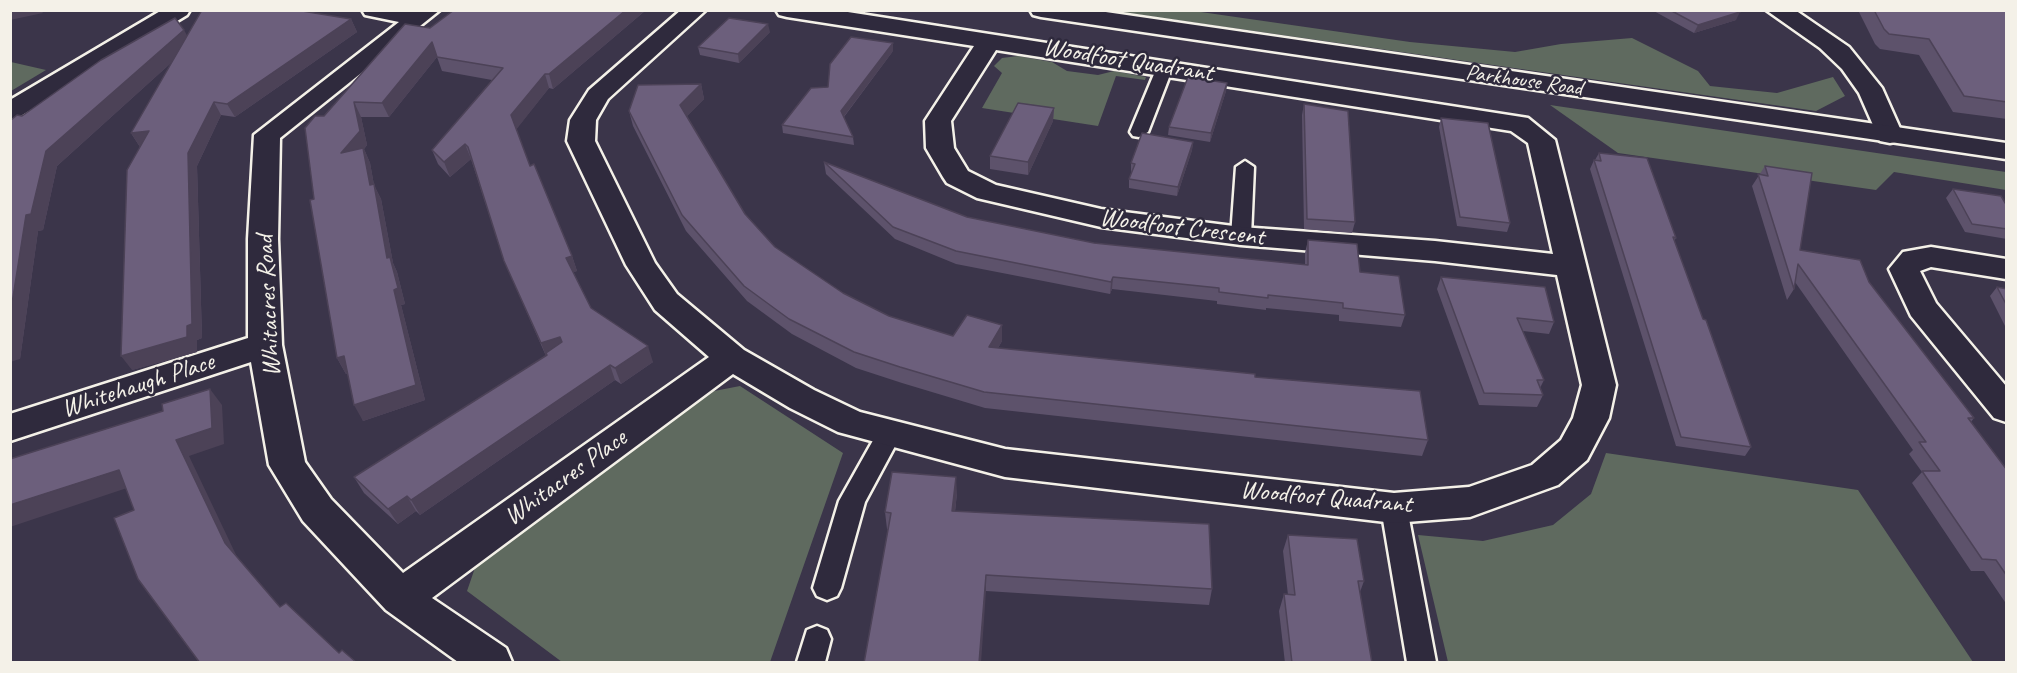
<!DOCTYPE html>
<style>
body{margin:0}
#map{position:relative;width:2017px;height:673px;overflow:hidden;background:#3b354a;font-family:Caveat,sans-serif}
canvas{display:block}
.frame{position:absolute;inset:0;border:12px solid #f4f1e8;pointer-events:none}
</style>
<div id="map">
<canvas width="2017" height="673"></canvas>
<div class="frame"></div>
</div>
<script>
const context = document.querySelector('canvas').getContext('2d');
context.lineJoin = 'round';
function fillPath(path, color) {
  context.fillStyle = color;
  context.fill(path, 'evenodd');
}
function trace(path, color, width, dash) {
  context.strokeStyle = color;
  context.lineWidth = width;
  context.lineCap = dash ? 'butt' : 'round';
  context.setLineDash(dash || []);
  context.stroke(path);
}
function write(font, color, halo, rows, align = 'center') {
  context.font = font + ' Caveat,sans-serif';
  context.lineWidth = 5;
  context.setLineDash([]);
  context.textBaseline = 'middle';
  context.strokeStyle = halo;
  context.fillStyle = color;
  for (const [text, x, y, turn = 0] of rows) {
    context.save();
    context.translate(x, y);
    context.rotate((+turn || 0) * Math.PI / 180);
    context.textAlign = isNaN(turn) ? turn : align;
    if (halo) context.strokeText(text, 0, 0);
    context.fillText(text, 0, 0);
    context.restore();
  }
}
const green = new Path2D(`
 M 1113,11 L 1194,11 L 1410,42 L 1515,52 L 1561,44 L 1632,38 L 1698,71 L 1710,86 L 1777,93 L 1833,77 L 1845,96 L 1816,111 Z
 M 1018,56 L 1052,62 L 1067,71 L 1098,75 L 1114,71 L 1146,77 L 1145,80 L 1116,76 L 1098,126 L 982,108 L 1002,73 L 994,66 L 1002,58 Z
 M 11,62 L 46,70 L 11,91 Z
 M 1550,105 L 2006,172 L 2006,190 L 1894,172 L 1876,190 L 1618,153 Z
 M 740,386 L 843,453 L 770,662 L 562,662 L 467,591 L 477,562 L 704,393 Z
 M 1606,453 L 1858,490 L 1973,662 L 1448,662 L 1418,535 L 1483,541 L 1553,525 L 1591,494 Z`);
const lane = new Path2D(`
 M 1165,62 L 1173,67 L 1148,132 L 1139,137 L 1133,136 L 1130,132 L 1157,67 Z
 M 1245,161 L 1254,167 L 1251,236 L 1248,241 L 1234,241 L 1231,236 L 1236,167 Z
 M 889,426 L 898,428 L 901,435 L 865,502 L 841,588 L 837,596 L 827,600 L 817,596 L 813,588 L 839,501 L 880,428 Z
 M 1394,498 L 1403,501 L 1407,508 L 1436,662 L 1407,662 L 1381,508 L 1385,501 Z
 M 817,626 L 827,630 L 831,639 L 825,662 L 797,662 L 807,630 Z`);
const street = new Path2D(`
 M 162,10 L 190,10 L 187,15 L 19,117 L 10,119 L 10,100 Z
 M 362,10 L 440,10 L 280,138 L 278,239 L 282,345 L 305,462 L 331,499 L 403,573 L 709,357 L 655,310 L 626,265 L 567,141 L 570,120 L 589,90 L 681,10 L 706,10 L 608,99 L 596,120 L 595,141 L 655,263 L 677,294 L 744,350 L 814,390 L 860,412 L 1005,449 L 1394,493 L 1469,487 L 1532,465 L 1561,440 L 1573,418 L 1582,385 L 1557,275 L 1435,261 L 1241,245 L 1101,227 L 977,198 L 947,183 L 943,177 L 926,148 L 925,121 L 974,46 L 787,17 L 779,15 L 776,10 L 835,10 L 1528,118 L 1555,140 L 1616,385 L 1609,418 L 1587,460 L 1558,485 L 1470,517 L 1394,523 L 1005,477 L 838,432 L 790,408 L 733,374 L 432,598 L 506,648 L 512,662 L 458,662 L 386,610 L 303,521 L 269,465 L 251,362 L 10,441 L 10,414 L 248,338 L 248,239 L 254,135 L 399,22 L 365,15 ZM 996,50 L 1511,131 L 1528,143 L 1553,254 L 1435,241 L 1241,227 L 1101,209 L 996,185 L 968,171 L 954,148 L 951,121 Z
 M 1766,10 L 1795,10 L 1849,47 L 1882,88 L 1903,135 L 1900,141 L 1890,143 L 1880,141 L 1859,93 L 1842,69 L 1820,48 Z
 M 1931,247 L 2006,259 L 2006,279 L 1931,267 L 1920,271 L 1936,303 L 2006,386 L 2006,422 L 1994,418 L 1911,316 L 1889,269 L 1903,252 Z`);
const secondary = new Path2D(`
 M 1030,10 L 1092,10 L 2006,143 L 2006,159 L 1041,17 L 1033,15 Z`);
const wall = new Path2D(`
 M 454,10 L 646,10 L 553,89 L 549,88 L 516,129 L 530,166 L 572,256 L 577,271 L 573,272 L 591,308 L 653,362 L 621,384 L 615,380 L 420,515 L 416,511 L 398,524 L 364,493 L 354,477 L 546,356 L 504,261 L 471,159 L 450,177 L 438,164 L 432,150 L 492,80 L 442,71 L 437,57 L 389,117 L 361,117 L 367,145 L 364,149 L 370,163 L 374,185 L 381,199 L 393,263 L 397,272 L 405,304 L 401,305 L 425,400 L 363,421 L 348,373 L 346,374 L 337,358 L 314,199 L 324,116 L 430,28 Z
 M 1652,10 L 1737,10 L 1736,20 L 1694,33 Z
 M 1858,10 L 2007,10 L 2007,119 L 1953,112 L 1919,55 L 1880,49 L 1875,44 Z
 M 351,19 L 357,32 L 235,117 L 221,115 L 197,166 L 202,338 L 197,340 L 197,352 L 132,370 L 140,147 L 131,133 L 172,62 L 57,166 L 43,230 L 38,231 L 20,359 L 22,116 L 187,36 Z
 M 770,32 L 739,63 L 700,55 L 698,47 Z
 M 893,51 L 844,117 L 853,137 L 854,145 L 783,133 L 782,125 L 828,87 Z
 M 1227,83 L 1226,91 L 1210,142 L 1168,135 L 1169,127 Z
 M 701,84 L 704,99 L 687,116 L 745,214 L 775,247 L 843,293 L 889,316 L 953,336 L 1002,341 L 998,348 L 1255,377 L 1428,440 L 1422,456 L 985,408 L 902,383 L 856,368 L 792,334 L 747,301 L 686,231 L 633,126 L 629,111 Z
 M 1304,104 L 1355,222 L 1352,233 L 1304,229 L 1302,115 Z
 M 1054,108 L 1053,121 L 1028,175 L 990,169 L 990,156 Z
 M 1441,118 L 1510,223 L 1507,232 L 1457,226 L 1439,127 Z
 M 1193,142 L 1192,150 L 1177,196 L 1129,188 L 1129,179 L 1132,172 L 1131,172 L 1131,163 Z
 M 1599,153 L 1676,238 L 1674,241 L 1751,447 L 1745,456 L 1676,446 L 1590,169 L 1594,160 L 1595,160 Z
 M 824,162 L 967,217 L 1094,243 L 1305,265 L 1305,253 L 1308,240 L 1360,272 L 1405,315 L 1401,327 L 1339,321 L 1339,315 L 1266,308 L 1266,310 L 1217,304 L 1217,301 L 1112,289 L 1110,294 L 956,264 L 895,239 L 826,174 Z
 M 1765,166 L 1800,250 L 1869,282 L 1974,418 L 1971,422 L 2007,470 L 2007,605 L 1984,571 L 1971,571 L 1912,483 L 1922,472 L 1909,454 L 1913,450 L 1795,282 L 1794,289 L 1787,300 L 1752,186 Z
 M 1953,189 L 2007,206 L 2007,239 L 1965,232 L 1946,198 Z
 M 1441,277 L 1554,322 L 1549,334 L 1523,331 L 1544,380 L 1540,388 L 1543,395 L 1537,407 L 1479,405 L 1437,289 Z
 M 1997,287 L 2007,289 L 2007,330 L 1990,296 Z
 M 957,493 L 955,512 L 1212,589 L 1209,605 L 986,591 L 887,529 L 885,512 Z
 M 1288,535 L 1364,581 L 1360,592 L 1372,663 L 1285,663 L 1279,611 L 1284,594 L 1288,595 L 1283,551 Z`);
const shadedWall = new Path2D(`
 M 10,10 L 41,10 L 43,13 L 10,20 Z
 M 626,10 L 646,10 L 553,89 L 549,74 Z
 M 1740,12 L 1736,20 L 1694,33 L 1698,25 Z
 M 351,19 L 357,32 L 235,117 L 227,104 Z
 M 768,24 L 770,32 L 739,63 L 738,54 Z
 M 184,30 L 192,44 L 57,166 L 43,230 L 38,231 L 20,359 L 10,362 L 10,316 L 26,215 L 46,151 Z
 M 432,42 L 437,57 L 389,117 L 382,103 Z
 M 893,43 L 893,51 L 842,119 L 841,111 Z
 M 545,74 L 549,88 L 516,130 L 511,115 Z
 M 1227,83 L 1226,91 L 1210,142 L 1211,133 Z
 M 701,84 L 704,99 L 683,120 L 680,105 Z
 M 214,102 L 221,115 L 197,166 L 202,338 L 197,340 L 197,352 L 132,370 L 121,356 L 188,153 Z
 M 354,102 L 361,117 L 367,145 L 364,149 L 370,163 L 374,185 L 381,199 L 393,263 L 397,272 L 405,304 L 401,305 L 425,400 L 363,421 L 354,405 L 394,290 L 387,258 L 341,153 Z
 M 1054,108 L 1053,121 L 1028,175 L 1028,162 Z
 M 149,131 L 140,147 L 131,133 Z
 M 1193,142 L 1192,150 L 1177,196 L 1178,187 Z
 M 465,144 L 471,159 L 450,177 L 444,162 Z
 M 572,256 L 577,271 L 571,273 L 566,258 Z
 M 1113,277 L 1112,289 L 1110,294 L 1111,282 Z
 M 1002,325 L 1002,341 L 989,363 L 989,347 Z
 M 560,337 L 566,353 L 547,359 L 541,343 Z
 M 648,346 L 653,362 L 621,384 L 615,368 Z
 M 344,356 L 353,371 L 346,374 L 337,358 Z
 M 610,365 L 615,380 L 420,515 L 411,500 Z
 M 210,389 L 222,405 L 224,444 L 189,456 L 238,559 L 225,543 L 176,440 Z
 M 119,470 L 133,486 L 10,527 L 10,505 Z
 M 956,477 L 957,493 L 953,528 L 952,511 Z
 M 407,496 L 416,511 L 398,524 L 388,509 Z
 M 986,575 L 986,591 L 981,663 L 979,663 Z`);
const building = new Path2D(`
 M 202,10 L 296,10 L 351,19 L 227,104 L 214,102 L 188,153 L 192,324 L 187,326 L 187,337 L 121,356 L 127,170 L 149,131 L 131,133 Z
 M 454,10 L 626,10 L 549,74 L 545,74 L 511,115 L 530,166 L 534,164 L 572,256 L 566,258 L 591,308 L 648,346 L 615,368 L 610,365 L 411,500 L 407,496 L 388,509 L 354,477 L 547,355 L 546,353 L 562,342 L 560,337 L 541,343 L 504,261 L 468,147 L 465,144 L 444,162 L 432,150 L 503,68 L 437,57 L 432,42 L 382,103 L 354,102 L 360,131 L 341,153 L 363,148 L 370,185 L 374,184 L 387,258 L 390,257 L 398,288 L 394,290 L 416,385 L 354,405 L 344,356 L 337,358 L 310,200 L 314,199 L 305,128 L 315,116 L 324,116 L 405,24 L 430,28 Z
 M 1670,10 L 1737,10 L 1740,12 L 1698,25 Z
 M 1874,10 L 2007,10 L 2007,102 L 1964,96 L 1929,39 L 1889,34 L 1884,29 Z
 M 175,18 L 184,30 L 46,151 L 31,214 L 26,215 L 10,316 L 10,121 L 17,115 L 22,116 L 101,60 Z
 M 729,18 L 768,24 L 738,54 L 698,47 Z
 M 851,37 L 893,43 L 841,111 L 853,137 L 782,125 L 811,88 L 828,87 L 830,64 Z
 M 1188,77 L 1227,83 L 1211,133 L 1169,127 Z
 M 701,84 L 680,105 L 745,214 L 775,247 L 843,293 L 889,316 L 953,336 L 967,315 L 1002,325 L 989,347 L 1255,374 L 1255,377 L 1420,391 L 1428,440 L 984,392 L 900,367 L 854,352 L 789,319 L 744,286 L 682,215 L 629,111 L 638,85 Z
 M 1018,103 L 1054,108 L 1028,162 L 990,156 Z
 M 1304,104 L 1348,111 L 1355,222 L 1307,219 Z
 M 1441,118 L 1488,123 L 1510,223 L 1460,217 Z
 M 1142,133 L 1193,142 L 1178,187 L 1129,179 L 1135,164 L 1131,163 Z
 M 1599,153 L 1647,158 L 1676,238 L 1673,237 L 1703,319 L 1706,320 L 1751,447 L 1681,437 L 1594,160 L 1601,161 Z
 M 824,162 L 967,217 L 1094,243 L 1308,265 L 1308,240 L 1357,244 L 1360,272 L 1399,276 L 1405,315 L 1343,308 L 1343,303 L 1268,295 L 1268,298 L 1219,292 L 1219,288 L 1113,277 L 1111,282 L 956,251 L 893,227 Z
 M 1765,166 L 1812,173 L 1800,250 L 1860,260 L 1869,282 L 1974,418 L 1968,418 L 2007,470 L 2007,576 L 1996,560 L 1982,559 L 1922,471 L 1940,471 L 1919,442 L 1926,442 L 1798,264 L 1794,289 L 1758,174 L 1768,176 Z
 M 1953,189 L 2001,196 L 2007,206 L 2007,229 L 1972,224 Z
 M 1441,277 L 1545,287 L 1554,322 L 1517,318 L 1544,380 L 1537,380 L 1543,395 L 1484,393 Z
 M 1997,287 L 2007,289 L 2007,306 Z
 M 210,389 L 212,428 L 176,440 L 225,543 L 280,607 L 286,603 L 339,653 L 342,650 L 357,663 L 200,663 L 138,579 L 114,518 L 134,510 L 119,470 L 10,505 L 10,459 L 163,411 L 162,404 Z
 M 892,472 L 956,477 L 952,511 L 1209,524 L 1212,589 L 986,575 L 979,663 L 864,663 L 891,513 L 885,512 Z
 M 1288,535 L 1357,539 L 1364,581 L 1358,581 L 1372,663 L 1292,663 L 1284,594 L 1295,595 Z`);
const farStreetnames = [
 ["Parkhouse Road",1524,81,8]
];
const streetNames = [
 ["Woodfoot Quadrant",1128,61,9],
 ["Woodfoot Crescent",1182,228,7],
 ["Whitacres Road",269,306,-93],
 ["Whitehaugh Place",138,386,-18],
 ["Whitacres Place",566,478,-36],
 ["Woodfoot Quadrant",1326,498,5]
];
fillPath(green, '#5f6a5f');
trace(lane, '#f4f1e8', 5);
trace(street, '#f4f1e8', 5);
trace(secondary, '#f4f1e8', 5);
fillPath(lane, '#2f2a3d');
fillPath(street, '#2f2a3d');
fillPath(secondary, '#2f2a3d');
fillPath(wall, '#5d526b');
fillPath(shadedWall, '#4c4257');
fillPath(building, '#6c5f7c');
trace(building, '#4c4257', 1.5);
write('22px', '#f4f1e8', '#2f2a3d', farStreetnames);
write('26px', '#f4f1e8', '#2f2a3d', streetNames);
</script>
